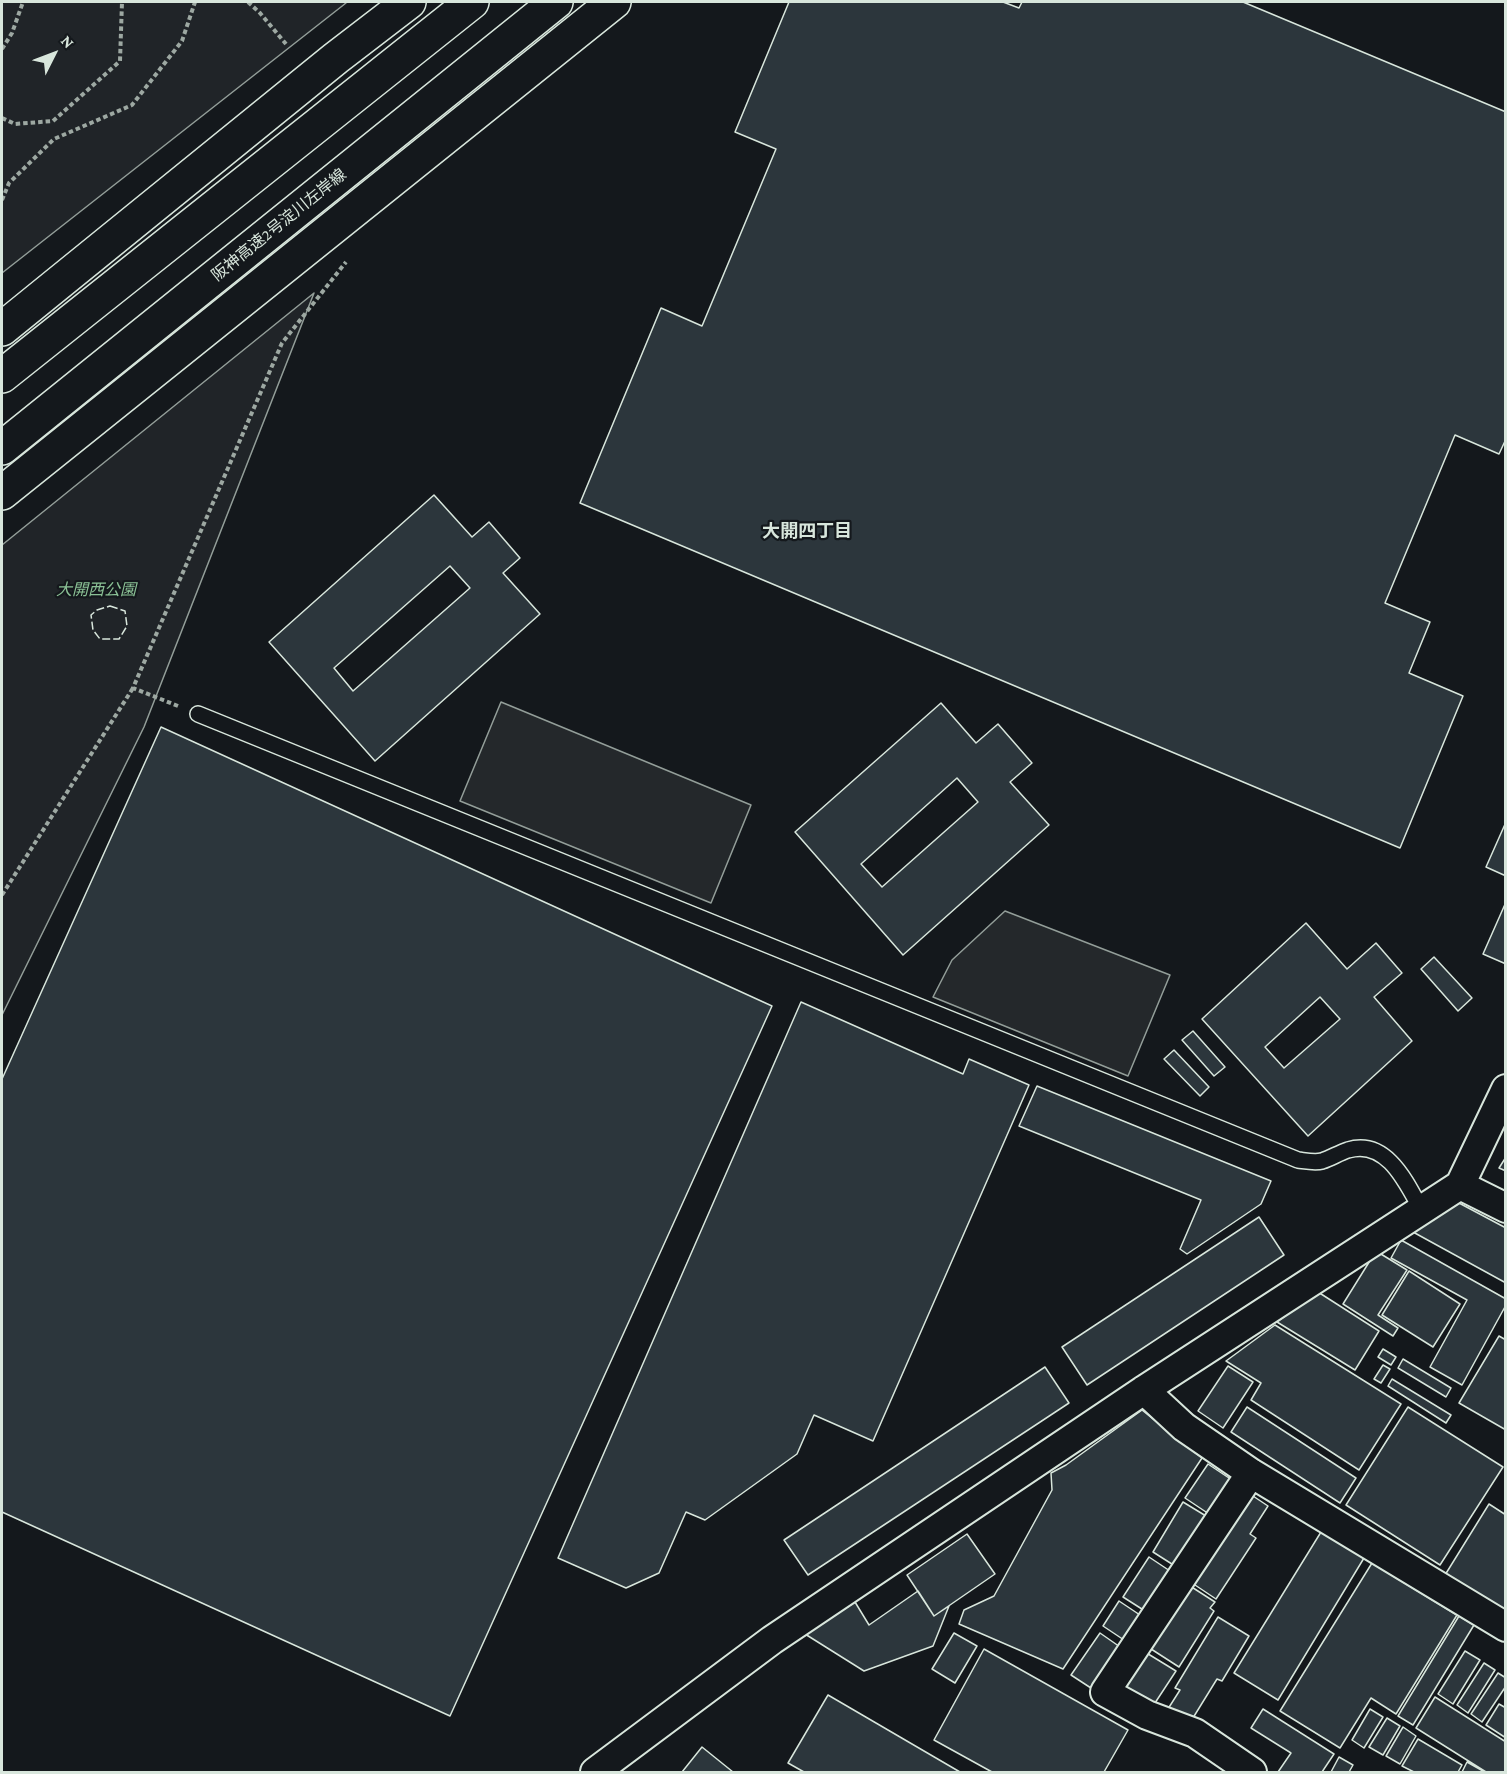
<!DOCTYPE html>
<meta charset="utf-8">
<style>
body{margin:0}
#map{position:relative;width:1507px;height:1774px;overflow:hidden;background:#14181c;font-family:"Crimson Pro",serif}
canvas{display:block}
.frame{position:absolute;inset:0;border:3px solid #d8e6dc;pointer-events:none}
.north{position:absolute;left:24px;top:24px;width:60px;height:60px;-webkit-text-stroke:4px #14181c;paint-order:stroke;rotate:48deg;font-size:16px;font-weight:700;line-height:24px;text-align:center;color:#d8e6dc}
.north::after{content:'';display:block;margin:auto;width:21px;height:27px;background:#d8e6dc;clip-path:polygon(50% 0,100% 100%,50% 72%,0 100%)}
</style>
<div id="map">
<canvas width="1507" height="1774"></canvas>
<div class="frame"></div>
<div class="north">N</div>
</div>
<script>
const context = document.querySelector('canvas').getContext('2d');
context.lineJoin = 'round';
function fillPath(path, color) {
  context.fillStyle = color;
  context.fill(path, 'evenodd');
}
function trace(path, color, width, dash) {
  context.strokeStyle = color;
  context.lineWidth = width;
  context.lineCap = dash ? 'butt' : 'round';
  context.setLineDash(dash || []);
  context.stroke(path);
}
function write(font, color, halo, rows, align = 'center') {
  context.font = font + ' "Crimson Pro","Noto Sans JP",serif';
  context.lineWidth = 4.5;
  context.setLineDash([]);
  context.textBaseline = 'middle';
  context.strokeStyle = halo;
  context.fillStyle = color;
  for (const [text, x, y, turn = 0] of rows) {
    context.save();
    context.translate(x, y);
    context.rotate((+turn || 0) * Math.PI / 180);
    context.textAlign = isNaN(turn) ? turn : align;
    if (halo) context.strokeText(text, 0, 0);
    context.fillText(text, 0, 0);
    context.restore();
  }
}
const green = new Path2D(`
 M 2,2 L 344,2 L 346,3 L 2,273 Z
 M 314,293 L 144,727 L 2,1015 L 2,545 Z`);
const parking = new Path2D(`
 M 501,702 L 751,805 L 711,903 L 460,801 Z
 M 1005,911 L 1170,975 L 1128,1076 L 933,997 L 952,960 Z`);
const building = new Path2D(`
 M 789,2 L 1003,2 L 1019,8 L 1022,2 L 1243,2 L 1506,112 L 1506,439 L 1499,454 L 1455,435 L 1385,603 L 1430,622 L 1409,673 L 1463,696 L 1400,848 L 580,503 L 661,308 L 702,326 L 776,149 L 735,132 Z
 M 434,495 L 472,537 L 489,522 L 520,558 L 503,573 L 540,614 L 375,761 L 269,642 ZM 450,566 L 470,588 L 353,691 L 334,668 Z
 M 941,703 L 976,743 L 998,724 L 1032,763 L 1010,782 L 1049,825 L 903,955 L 795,832 ZM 957,778 L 978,802 L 882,887 L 861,864 Z
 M 161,727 L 772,1006 L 450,1716 L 2,1512 L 2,1079 Z
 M 1506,822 L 1506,876 L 1486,867 Z
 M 1506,902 L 1506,964 L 1483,954 Z
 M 1306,923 L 1347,969 L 1376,943 L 1402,973 L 1374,997 L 1412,1041 L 1308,1136 L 1202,1019 ZM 1320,997 L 1340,1019 L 1284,1068 L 1265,1047 Z
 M 1434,957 L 1472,998 L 1458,1011 L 1421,969 Z
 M 801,1002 L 963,1074 L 969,1059 L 1029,1085 L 873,1441 L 814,1415 L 797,1454 L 705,1520 L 686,1512 L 659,1573 L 626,1588 L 558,1558 Z
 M 1193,1031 L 1225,1067 L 1214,1076 L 1182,1040 Z
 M 1174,1050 L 1209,1087 L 1200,1096 L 1164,1059 Z
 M 1037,1086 L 1271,1181 L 1261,1204 L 1187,1254 L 1180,1249 L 1201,1200 L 1019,1126 Z
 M 1506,1157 L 1506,1171 L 1499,1168 Z
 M 1459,1203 L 1506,1228 L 1506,1283 L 1413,1232 Z
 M 1259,1217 L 1284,1255 L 1087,1385 L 1062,1347 Z
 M 1401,1240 L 1506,1299 L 1506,1305 L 1462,1385 L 1430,1367 L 1467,1300 L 1391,1258 Z
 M 1376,1251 L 1407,1270 L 1378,1315 L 1398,1328 L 1393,1336 L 1343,1304 Z
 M 1409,1271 L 1460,1304 L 1433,1347 L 1382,1315 Z
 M 1318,1292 L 1379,1331 L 1355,1370 L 1277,1322 Z
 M 1275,1325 L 1401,1404 L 1359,1470 L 1251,1400 L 1261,1383 L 1226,1361 Z
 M 1499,1336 L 1506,1340 L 1506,1430 L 1459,1403 Z
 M 1383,1349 L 1396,1357 L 1391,1365 L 1378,1357 Z
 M 1403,1359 L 1451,1388 L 1446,1397 L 1398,1368 Z
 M 1383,1365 L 1390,1369 L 1381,1383 L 1374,1379 Z
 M 1228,1366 L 1253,1382 L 1223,1428 L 1198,1411 Z
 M 1045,1367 L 1069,1403 L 808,1575 L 784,1540 Z
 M 1392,1379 L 1451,1415 L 1446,1423 L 1388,1386 Z
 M 1247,1407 L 1356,1478 L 1340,1503 L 1231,1432 Z
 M 1408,1407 L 1503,1467 L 1440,1565 L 1346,1505 Z
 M 1142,1410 L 1202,1458 L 1063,1669 L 959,1624 L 964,1610 L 994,1596 L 1052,1490 L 1051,1473 L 1066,1465 Z
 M 1208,1464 L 1232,1480 L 1209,1514 L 1185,1498 Z
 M 1247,1492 L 1268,1506 L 1250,1534 L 1256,1538 L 1216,1599 L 1189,1581 Z
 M 1183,1502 L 1206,1516 L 1175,1566 L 1153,1552 Z
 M 1489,1504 L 1506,1515 L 1506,1613 L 1445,1575 Z
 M 1321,1532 L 1364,1558 L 1278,1700 L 1234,1673 Z
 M 967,1534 L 995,1574 L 934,1616 L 907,1575 Z
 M 1149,1557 L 1170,1571 L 1145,1611 L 1123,1597 Z
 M 1372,1563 L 1457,1615 L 1396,1714 L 1371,1698 L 1340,1748 L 1280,1711 Z
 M 1187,1584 L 1215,1602 L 1210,1608 L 1214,1611 L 1179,1667 L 1148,1647 Z
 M 918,1591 L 934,1616 L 949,1606 L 933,1646 L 864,1671 L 805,1634 L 855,1602 L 869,1625 Z
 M 1119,1601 L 1140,1615 L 1124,1640 L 1103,1626 Z
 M 1459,1616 L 1474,1625 L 1413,1725 L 1398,1716 Z
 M 1218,1617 L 1249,1636 L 1222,1681 L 1217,1679 L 1188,1726 L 1166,1712 L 1180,1690 L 1175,1688 Z
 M 954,1633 L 977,1646 L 955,1683 L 932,1669 Z
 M 1100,1633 L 1123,1649 L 1094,1690 L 1071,1675 Z
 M 984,1649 L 1128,1730 L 1104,1772 L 992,1772 L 934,1740 Z
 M 1465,1651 L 1480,1660 L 1453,1704 L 1438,1694 Z
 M 1145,1652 L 1176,1671 L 1153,1706 L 1123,1687 Z
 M 1484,1663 L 1495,1670 L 1468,1713 L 1457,1705 Z
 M 1498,1673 L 1506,1678 L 1506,1686 L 1482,1722 L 1471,1714 Z
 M 828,1695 L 960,1772 L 804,1772 L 788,1763 Z
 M 1435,1697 L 1506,1742 L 1506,1772 L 1486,1772 L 1416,1728 Z
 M 1499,1704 L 1506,1708 L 1506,1738 L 1486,1725 Z
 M 1263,1709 L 1334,1754 L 1322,1772 L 1278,1772 L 1291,1753 L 1251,1728 Z
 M 1370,1709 L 1383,1717 L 1364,1748 L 1352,1740 Z
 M 1387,1718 L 1400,1726 L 1383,1755 L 1369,1747 Z
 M 1403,1727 L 1416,1736 L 1400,1764 L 1386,1756 Z
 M 1418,1739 L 1462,1765 L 1458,1772 L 1414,1772 L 1402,1766 Z
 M 702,1747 L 733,1772 L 682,1772 Z
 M 1339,1757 L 1353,1765 L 1349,1772 L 1331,1772 Z
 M 1467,1762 L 1483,1771 L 1483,1772 L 1462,1772 Z`);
const path = new Path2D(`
 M 248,2 L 260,13 L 286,44
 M 2,49 L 12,33 L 23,2
 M 2,118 L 15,124 L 53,121 L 120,61 L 122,2
 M 2,200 L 9,183 L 54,139 L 132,105 L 182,41 L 195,2
 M 178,706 L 133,688 L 282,343 L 346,262
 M 2,895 L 133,688`);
const service = new Path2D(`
 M 198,714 L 1298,1160 C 1306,1161 1315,1163 1322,1161 C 1331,1158 1339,1153 1348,1150 C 1387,1138 1407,1184 1422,1211`);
const minor = new Path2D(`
 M 1460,1185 L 1506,1208
 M 1144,1390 L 1184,1427 L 1251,1473 L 1506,1627
 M 1251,1473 L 1105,1692 L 1147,1715 L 1195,1733 L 1252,1772
 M 595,1772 L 772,1640 L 1144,1390 L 1460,1185 L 1506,1089`);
const tertiary = new Path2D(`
 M 2,329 L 336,58 L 409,2
 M 2,493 L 614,2`);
const motorway = new Path2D(`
 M 2,376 L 472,2
 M 2,448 L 556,2`);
const fence = new Path2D(`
 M 110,606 L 125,611 L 127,626 L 119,639 L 100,639 L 93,630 L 91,615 L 97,610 Z`);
const streetNames = [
 ["阪神高速2号淀川左岸線",279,225,-39]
];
const parkNames = [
 ["大開西公園",96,590]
];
const neighbourhoodNames = [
 ["大開四丁目",807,531]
];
fillPath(green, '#202428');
trace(green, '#939e99', 1.5);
fillPath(parking, '#24282b');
trace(parking, '#939e99', 1.5);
fillPath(building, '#2c363c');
trace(building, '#d8e6dc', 1.5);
trace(service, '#d8e6dc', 18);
trace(minor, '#d8e6dc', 32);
trace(tertiary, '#d8e6dc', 36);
trace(motorway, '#d8e6dc', 36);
trace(path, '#9da8a2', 4, [4.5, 3]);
trace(service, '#14181c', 15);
trace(minor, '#14181c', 28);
trace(tertiary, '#14181c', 33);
trace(motorway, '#14181c', 33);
trace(fence, '#d8e6dc', 1.5, [8, 3]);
write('16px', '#d8e6dc', '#14181c', streetNames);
write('italic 16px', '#8ac095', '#14181c', parkNames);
write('bold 18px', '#d8e6dc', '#14181c', neighbourhoodNames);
</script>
